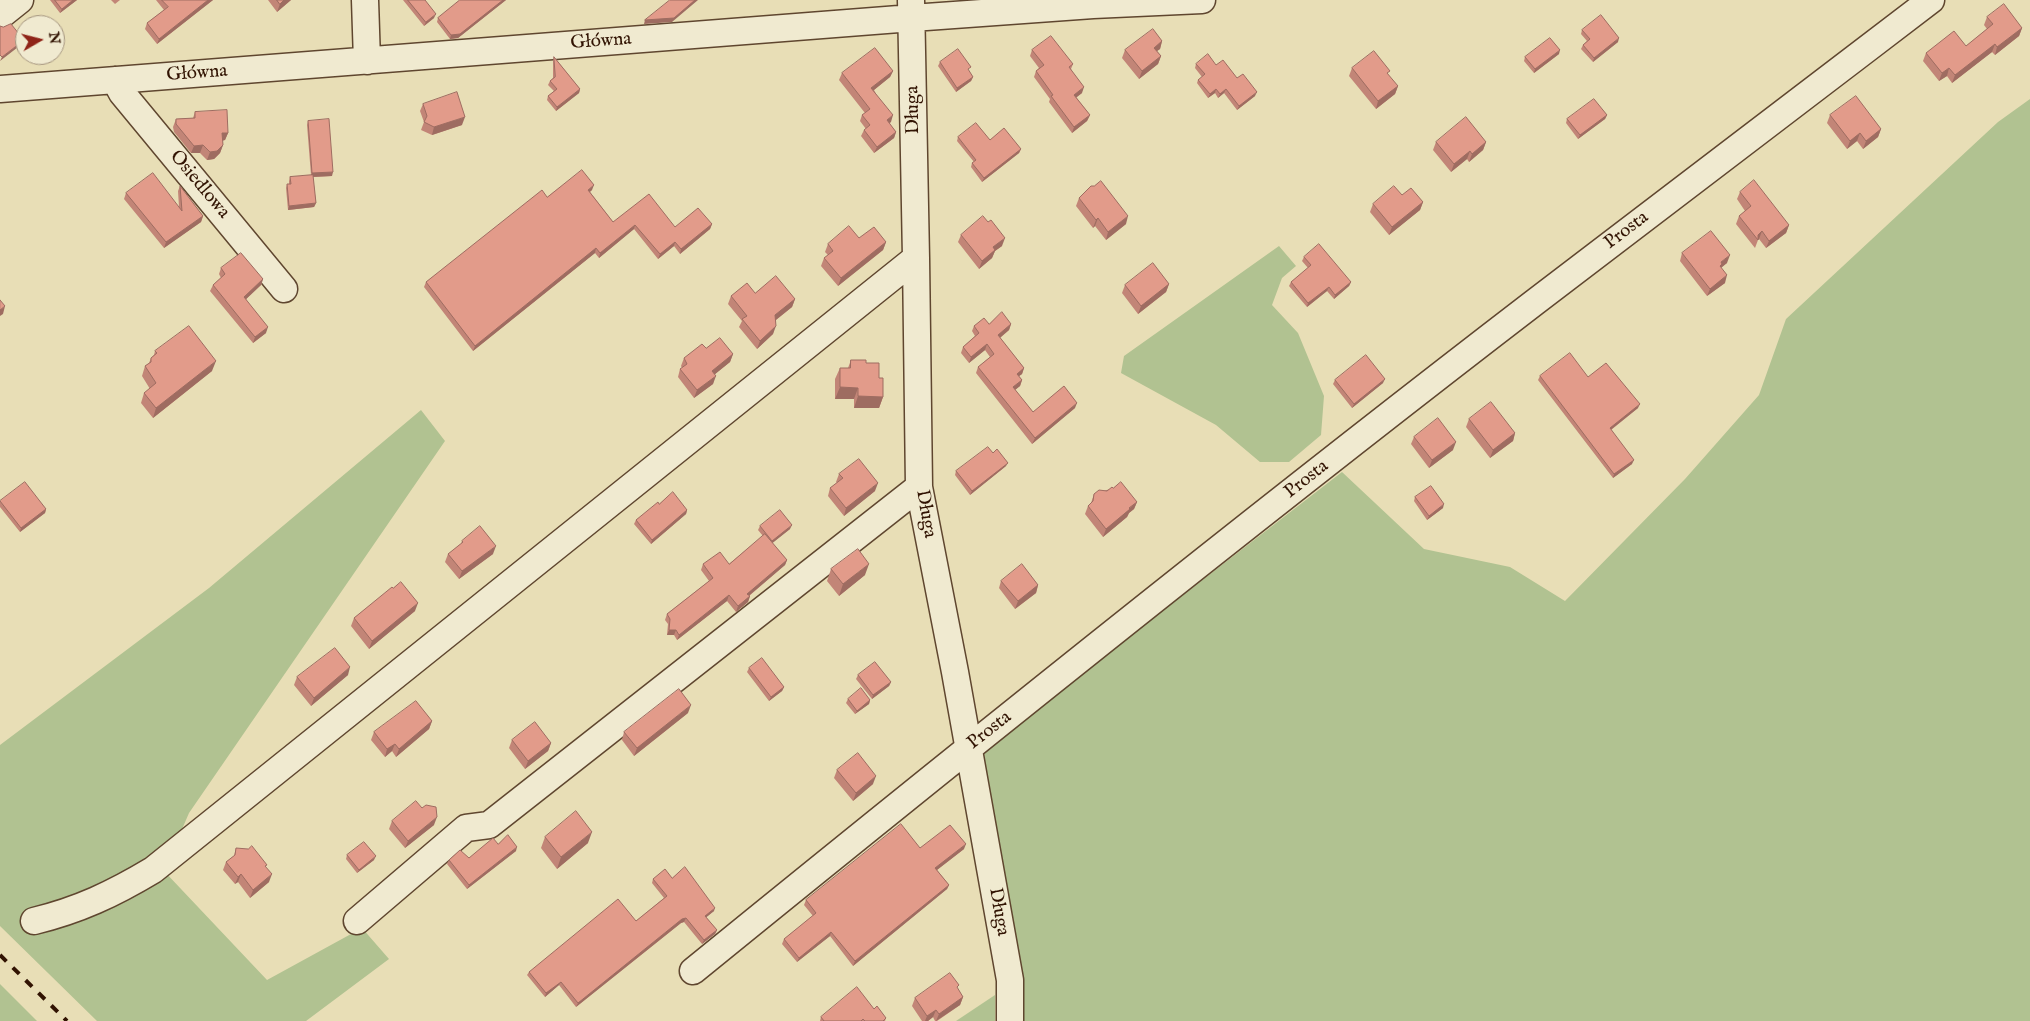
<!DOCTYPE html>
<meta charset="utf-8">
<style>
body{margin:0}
#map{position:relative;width:2030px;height:1021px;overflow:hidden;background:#e8deb6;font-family:"IM FELL English",serif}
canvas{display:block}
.north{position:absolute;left:15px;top:15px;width:50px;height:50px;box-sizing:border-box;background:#f0ead0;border:1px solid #a4947e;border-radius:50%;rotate:82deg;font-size:14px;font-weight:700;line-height:20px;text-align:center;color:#311302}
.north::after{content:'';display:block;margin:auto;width:18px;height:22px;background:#8f2418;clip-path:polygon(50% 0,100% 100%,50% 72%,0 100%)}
</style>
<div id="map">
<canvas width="2030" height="1021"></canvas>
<div class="north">N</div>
</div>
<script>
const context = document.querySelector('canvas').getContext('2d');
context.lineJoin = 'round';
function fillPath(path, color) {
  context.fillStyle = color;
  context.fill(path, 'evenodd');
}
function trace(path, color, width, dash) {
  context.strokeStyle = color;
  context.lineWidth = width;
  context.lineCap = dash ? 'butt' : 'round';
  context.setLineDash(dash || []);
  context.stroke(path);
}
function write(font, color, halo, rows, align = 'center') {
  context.font = font + ' "IM FELL English",serif';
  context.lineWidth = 4;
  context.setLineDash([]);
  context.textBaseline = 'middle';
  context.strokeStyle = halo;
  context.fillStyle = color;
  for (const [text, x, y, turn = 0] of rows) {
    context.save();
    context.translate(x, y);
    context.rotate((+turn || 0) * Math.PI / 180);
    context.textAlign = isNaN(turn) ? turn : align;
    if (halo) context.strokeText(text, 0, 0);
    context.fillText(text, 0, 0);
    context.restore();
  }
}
const green = new Path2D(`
 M 2030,99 L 2030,1021 L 1022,1021 L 980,752 L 1342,472 L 1424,549 L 1510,567 L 1565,601 L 1685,479 L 1759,395 L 1786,319 L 1998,122 Z
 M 1279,246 L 1296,266 L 1282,278 L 1272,305 L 1298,333 L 1324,396 L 1321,435 L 1289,462 L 1260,462 L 1216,425 L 1121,373 L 1124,356 Z
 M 421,410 L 445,441 L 189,813 L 164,871 L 267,980 L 362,928 L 389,959 L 306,1021 L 97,1021 L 0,926 L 0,745 L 209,588 Z
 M 0,984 L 37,1021 L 0,1021 Z
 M 995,995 L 995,1021 L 956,1021 Z`);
const minor = new Path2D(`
 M 365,0 L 367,61
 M 911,0 L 916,258 L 919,487 L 955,672 L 1010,980 L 1010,1021
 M 0,16 L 20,0
 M 115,80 L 122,93 L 284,289
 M 0,89 L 912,18 L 1093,5 L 1202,0
 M 34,921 C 79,910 113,894 153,870 L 916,258
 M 357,921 L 466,828 L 489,825 L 919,487
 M 693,971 C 971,745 1251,520 1535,302 C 1666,201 1799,101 1931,0`);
const rail = new Path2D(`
 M 0,955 L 67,1021`);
const wall = new Path2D(`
 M 50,0 L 77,0 L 60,13 Z
 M 111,0 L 120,0 L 115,4 Z
 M 156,0 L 213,0 L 157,44 L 145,29 L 147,23 L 164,10 Z
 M 268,0 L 291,0 L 277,12 Z
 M 403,0 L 425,0 L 434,18 L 424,26 Z
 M 460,0 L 506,0 L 458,38 L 450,39 L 437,22 L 438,18 Z
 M 1987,17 L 2022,28 L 2019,36 L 1995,55 L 1992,52 L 1952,83 L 1947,76 L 1939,81 L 1923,61 L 1926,53 L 1966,46 L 1987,29 L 1984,25 Z
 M 1582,30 L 1618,42 L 1593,62 L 1581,49 L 1583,45 L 1587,41 L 1581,34 Z
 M 1162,41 L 1160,49 L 1157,51 L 1161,56 L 1158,64 L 1139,79 L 1122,58 L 1125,50 Z
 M 1032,50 L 1073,64 L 1071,69 L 1082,93 L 1076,97 L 1090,115 L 1087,121 L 1072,133 L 1049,102 L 1050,99 L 1034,77 L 1036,71 L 1039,68 L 1030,56 Z
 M 1559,54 L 1534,73 L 1524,61 L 1525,57 Z
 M 554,57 L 580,89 L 579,93 L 556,111 L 547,100 L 548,96 L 554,91 L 548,85 L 550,81 L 553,78 L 553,61 Z
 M 940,62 L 969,71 L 973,77 L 971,81 L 956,92 L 938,66 Z
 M 1196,64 L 1216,65 L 1237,78 L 1255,96 L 1237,110 L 1224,93 L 1218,98 L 1215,93 L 1208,98 L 1197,83 L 1198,80 L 1202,77 L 1195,68 Z
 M 1352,68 L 1398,86 L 1395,94 L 1376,109 L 1349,76 Z
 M 893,71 L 890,77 L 874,90 L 891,122 L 889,123 L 896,132 L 894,138 L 874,153 L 861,136 L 864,130 L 866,129 L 860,121 L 862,115 L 865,113 L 839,80 L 842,73 Z
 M 423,104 L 462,125 L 432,135 L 421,130 L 424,122 L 420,111 Z
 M 195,112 L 228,133 L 225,140 L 222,141 L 223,145 L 220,153 L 214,159 L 207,160 L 200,153 L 191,153 L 174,132 L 173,127 L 176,119 L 193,118 Z
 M 1607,115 L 1605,119 L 1578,139 L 1566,123 L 1567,119 Z
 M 1830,115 L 1881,129 L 1878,137 L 1863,149 L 1857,141 L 1847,149 L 1827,123 Z
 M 308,121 L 332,176 L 313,177 L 316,203 L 314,207 L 288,210 L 286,188 L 287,184 L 289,184 L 289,181 L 290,177 L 311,175 L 307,125 Z
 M 958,137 L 990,140 L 1021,149 L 1019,153 L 982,182 L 971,167 L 972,163 L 974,162 L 957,141 Z
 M 1436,142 L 1486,142 L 1483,150 L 1469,162 L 1467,159 L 1451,172 L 1433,150 Z
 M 180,186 L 203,216 L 201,222 L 164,248 L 124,199 L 126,193 L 179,207 L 178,191 Z
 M 592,190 L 590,192 L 613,222 L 675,227 L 712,224 L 710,229 L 680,254 L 674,246 L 658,259 L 634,229 L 599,258 L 595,253 L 473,351 L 424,287 L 426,282 L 547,197 Z
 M 1740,192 L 1789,225 L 1786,233 L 1766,248 L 1759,239 L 1758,240 L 1755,248 L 1736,224 L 1739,216 L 1745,211 L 1737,199 Z
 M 1402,195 L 1423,202 L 1420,210 L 1389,235 L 1370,212 L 1373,204 Z
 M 1079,198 L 1126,224 L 1106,240 L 1095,226 L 1093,228 L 1076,206 Z
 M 988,222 L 1002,246 L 995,251 L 992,258 L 979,269 L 958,242 L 961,235 Z
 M 859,238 L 886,242 L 883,250 L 838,286 L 821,266 L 824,258 L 828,255 L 825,252 L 828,244 Z
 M 1682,253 L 1727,263 L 1721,267 L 1725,283 L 1707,296 L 1680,261 Z
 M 1304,257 L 1351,282 L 1349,286 L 1334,299 L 1327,291 L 1307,307 L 1289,286 L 1291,282 L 1308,268 L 1302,261 Z
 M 221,268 L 263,279 L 261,285 L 246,299 L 266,333 L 253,343 L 210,291 L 213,285 L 221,278 L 219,274 Z
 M 1169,284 L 1166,292 L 1138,314 L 1122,293 L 1125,285 Z
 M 755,293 L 795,299 L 792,307 L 776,320 L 773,334 L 757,349 L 739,327 L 742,321 L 728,304 L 731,296 Z
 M 989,324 L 1011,324 L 1009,330 L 1000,338 L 1024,368 L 1022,374 L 1019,376 L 1022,380 L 1020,386 L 1015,390 L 1033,412 L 1075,408 L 1032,444 L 976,373 L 978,367 L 990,357 L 985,350 L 969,363 L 961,353 L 963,347 L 975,336 L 972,331 L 974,326 Z
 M 706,348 L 733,354 L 730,362 L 715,374 L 713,384 L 694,398 L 678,377 L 680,369 L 682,368 L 681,366 L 684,358 Z
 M 155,351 L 212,371 L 153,418 L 141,403 L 144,393 L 150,389 L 142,376 L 145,366 L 149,363 L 151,358 L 154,355 Z
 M 851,360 L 866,363 L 879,378 L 883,397 L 879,408 L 854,408 L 854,399 L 835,399 L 835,379 L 840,368 L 848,368 Z
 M 1540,376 L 1588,377 L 1638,408 L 1611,430 L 1632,464 L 1613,478 L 1538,380 Z
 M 1335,380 L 1383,383 L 1352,408 L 1333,384 Z
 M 1469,419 L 1515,433 L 1513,441 L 1490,458 L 1466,427 Z
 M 1414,437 L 1453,450 L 1429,468 L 1411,444 Z
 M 1006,466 L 970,495 L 955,475 L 956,471 Z
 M 839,474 L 875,491 L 844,516 L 828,496 L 830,488 L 837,483 L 836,482 Z
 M 1113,488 L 1137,502 L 1134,509 L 1129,513 L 1127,517 L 1103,537 L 1085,514 L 1088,506 L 1091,503 L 1094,494 Z
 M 1415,497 L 1443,508 L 1427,520 L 1414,501 Z
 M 0,501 L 46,509 L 45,513 L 20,532 L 0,507 Z
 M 659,504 L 687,510 L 686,514 L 651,544 L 634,524 L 636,520 Z
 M 760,526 L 790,529 L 772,543 L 787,560 L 785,565 L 749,596 L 750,596 L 748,602 L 736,612 L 727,601 L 677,640 L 674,635 L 667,635 L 668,624 L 665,620 L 667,614 L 709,581 L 701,570 L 703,564 L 729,564 L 763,536 L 758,530 Z
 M 462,541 L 493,554 L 459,579 L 445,562 L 448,554 L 461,544 Z
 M 831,569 L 865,575 L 839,596 L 827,581 Z
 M 1001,581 L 1038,585 L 1036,593 L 1015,609 L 999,588 Z
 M 393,588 L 415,611 L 369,649 L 351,626 L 354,618 Z
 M 749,668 L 784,687 L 782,691 L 769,701 L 747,672 Z
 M 348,675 L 311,706 L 294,685 L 297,677 Z
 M 858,675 L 891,682 L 889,686 L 872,699 L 856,679 Z
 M 848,699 L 870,700 L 869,704 L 855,714 L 846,703 Z
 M 688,713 L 634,756 L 622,740 L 624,732 Z
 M 432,721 L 429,729 L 396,757 L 392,751 L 385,757 L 371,740 L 374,732 Z
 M 512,740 L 551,743 L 548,751 L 525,769 L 509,748 Z
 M 837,770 L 873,784 L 853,801 L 834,778 Z
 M 392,821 L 434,825 L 405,848 L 389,829 Z
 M 545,837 L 588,843 L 557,869 L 541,848 Z
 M 498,844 L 516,851 L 467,889 L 447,864 L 449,860 L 469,858 Z
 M 236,848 L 266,868 L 269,882 L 250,898 L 238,882 L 235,884 L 223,870 L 226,862 L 234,856 Z
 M 920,848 L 964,849 L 937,870 L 949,885 L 947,889 L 853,966 L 830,936 L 797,962 L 782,944 L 784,939 L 813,916 L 804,905 L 806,900 Z
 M 347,855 L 374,860 L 357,873 L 346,859 Z
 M 672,878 L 714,911 L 706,917 L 717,930 L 715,934 L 702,944 L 684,922 L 681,923 L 576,1007 L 559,985 L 545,997 L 527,975 L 529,972 L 636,921 L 664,898 L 652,883 L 653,879 Z
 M 958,989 L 963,997 L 960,1005 L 937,1021 L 935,1021 L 933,1017 L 928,1021 L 922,1021 L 912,1006 L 915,998 Z
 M 874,1009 L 886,1018 L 885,1021 L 820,1021 L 821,1017 Z`);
const shadedWall = new Path2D(`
 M 73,0 L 77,0 L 60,13 L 62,9 Z
 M 208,0 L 213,0 L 157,44 L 159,39 Z
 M 284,0 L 291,0 L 277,12 L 280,4 Z
 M 503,0 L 506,0 L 458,38 L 450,39 L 451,35 Z
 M 695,0 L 698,0 L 672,22 L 644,24 L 645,20 Z
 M 436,14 L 434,18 L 424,26 L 426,22 Z
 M 2022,28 L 2019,36 L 1995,55 L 1997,47 Z
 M 1619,38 L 1618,42 L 1593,62 L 1594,58 Z
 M 24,40 L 22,44 L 0,61 L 2,57 Z
 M 1162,41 L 1160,49 L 1151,55 L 1154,48 Z
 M 1995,44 L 1992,52 L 1952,83 L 1955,75 Z
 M 1560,50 L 1559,54 L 1534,73 L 1535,69 Z
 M 1161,56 L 1158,64 L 1139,79 L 1142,71 Z
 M 1949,68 L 1947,76 L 1939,81 L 1942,73 Z
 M 893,71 L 890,77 L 869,94 L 871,88 Z
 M 973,77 L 971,81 L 956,92 L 957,88 Z
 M 1398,86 L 1395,94 L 1376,109 L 1378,101 Z
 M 1084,87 L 1082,93 L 1072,101 L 1074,95 Z
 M 580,89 L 579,93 L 556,111 L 557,107 Z
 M 1216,89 L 1215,93 L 1208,98 L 1210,94 Z
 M 1226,89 L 1224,93 L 1218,98 L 1220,94 Z
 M 1257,92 L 1255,96 L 1237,110 L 1239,106 Z
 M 893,115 L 891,122 L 885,126 L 887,120 Z
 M 1090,115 L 1087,121 L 1072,133 L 1074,127 Z
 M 1607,115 L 1605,119 L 1578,139 L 1580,135 Z
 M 465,117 L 462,125 L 432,135 L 434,127 Z
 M 1881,129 L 1878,137 L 1863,149 L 1866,141 Z
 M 896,132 L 894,138 L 874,153 L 877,147 Z
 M 222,133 L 228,133 L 225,140 L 219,141 Z
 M 1860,133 L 1857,141 L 1847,149 L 1850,141 Z
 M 1486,142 L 1483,150 L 1469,162 L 1472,154 Z
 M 203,145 L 200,153 L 191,153 L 194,146 Z
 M 223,145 L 220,153 L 214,159 L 207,160 L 210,152 Z
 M 1021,149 L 1019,153 L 982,182 L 984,178 Z
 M 1470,151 L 1467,159 L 1451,172 L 1454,164 Z
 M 333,172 L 332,176 L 311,177 L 312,173 Z
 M 594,185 L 592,190 L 587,194 L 588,190 Z
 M 1423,202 L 1420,210 L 1389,235 L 1392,227 Z
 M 316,203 L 314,207 L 288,210 L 289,206 Z
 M 203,216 L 201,222 L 164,248 L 166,242 Z
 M 1128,216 L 1126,224 L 1106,240 L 1108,232 Z
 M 1098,218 L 1095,226 L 1093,228 L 1096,220 Z
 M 712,224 L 710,229 L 680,254 L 681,249 Z
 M 635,225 L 634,229 L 599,258 L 600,253 Z
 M 1789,225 L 1786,233 L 1766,248 L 1769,241 Z
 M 1762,231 L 1759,239 L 1758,240 L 1758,235 Z
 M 1005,238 L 1002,246 L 995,251 L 992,258 L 979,269 L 982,261 L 993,247 Z
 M 675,242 L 674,246 L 658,259 L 660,254 Z
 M 886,242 L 883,250 L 838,286 L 841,278 Z
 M 596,248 L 595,253 L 473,351 L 475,346 Z
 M 1730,255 L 1727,263 L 1721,268 L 1717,273 L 1721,262 Z
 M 1727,275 L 1725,283 L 1707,296 L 1710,289 Z
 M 263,279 L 261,285 L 242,303 L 244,297 Z
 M 1351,282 L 1349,286 L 1334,299 L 1335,295 Z
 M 1169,284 L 1166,292 L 1138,314 L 1141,306 Z
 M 1329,287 L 1327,291 L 1307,307 L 1308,303 Z
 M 795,299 L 792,307 L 772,323 L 775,315 Z
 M 5,306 L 3,314 L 0,316 L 0,310 Z
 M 1011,324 L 1009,330 L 996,341 L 998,335 Z
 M 776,326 L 773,334 L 757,349 L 760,341 Z
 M 268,327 L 266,333 L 253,343 L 255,337 Z
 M 987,344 L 985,350 L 969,363 L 971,357 Z
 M 733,354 L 730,362 L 709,379 L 712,371 Z
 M 216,361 L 212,371 L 153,418 L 156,408 Z
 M 1024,368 L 1022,374 L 1015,379 L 1017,374 Z
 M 716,376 L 713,384 L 694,398 L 697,390 Z
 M 1385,379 L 1383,383 L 1352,408 L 1354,404 Z
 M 1022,380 L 1020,386 L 1011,393 L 1013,387 Z
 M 840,387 L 858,388 L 854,399 L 835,399 Z
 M 858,396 L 883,397 L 879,408 L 854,408 Z
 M 1077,403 L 1075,408 L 1032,444 L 1035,438 Z
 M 1640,404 L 1638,408 L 1608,432 L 1610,428 Z
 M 1515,433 L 1513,441 L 1490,458 L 1493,450 Z
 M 1456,442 L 1453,450 L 1429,468 L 1432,460 Z
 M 1634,460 L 1632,464 L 1613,478 L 1614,474 Z
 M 1008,463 L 1006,466 L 970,495 L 972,491 Z
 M 878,483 L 875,491 L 844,516 L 846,508 Z
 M 1137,502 L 1134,509 L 1129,513 L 1127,517 L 1103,537 L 1106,529 Z
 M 1444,504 L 1443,508 L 1427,520 L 1429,516 Z
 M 46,509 L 45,513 L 20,532 L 21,528 Z
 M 687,510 L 686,514 L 651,544 L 652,540 Z
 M 792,525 L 790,529 L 770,545 L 772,541 Z
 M 496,546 L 493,554 L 459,579 L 462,571 Z
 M 787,560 L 785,565 L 745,599 L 747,594 Z
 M 869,564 L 865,575 L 839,596 L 843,584 Z
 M 1038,585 L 1036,593 L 1015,609 L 1018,601 Z
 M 729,595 L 727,601 L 677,640 L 679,635 Z
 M 750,596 L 748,602 L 736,612 L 738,606 Z
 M 418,603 L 415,611 L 369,649 L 372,641 Z
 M 669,630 L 676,630 L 674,635 L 667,635 Z
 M 350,667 L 348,675 L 311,706 L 314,698 Z
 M 891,682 L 889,686 L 872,699 L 873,695 Z
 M 784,687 L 782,691 L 769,701 L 771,697 Z
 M 870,700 L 869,704 L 855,714 L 857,711 Z
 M 691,705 L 688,713 L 634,756 L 637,748 Z
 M 432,721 L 429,729 L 396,757 L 399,749 Z
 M 551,743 L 548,751 L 525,769 L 528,761 Z
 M 395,744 L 392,751 L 385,757 L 387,749 Z
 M 876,776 L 873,784 L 853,801 L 856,793 Z
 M 437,817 L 434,825 L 405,848 L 408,841 Z
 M 592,832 L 588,843 L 557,869 L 561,857 Z
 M 966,844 L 964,849 L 933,873 L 935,868 Z
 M 517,847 L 516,851 L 467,889 L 469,885 Z
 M 376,856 L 374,860 L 357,873 L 359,870 Z
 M 241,874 L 238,882 L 235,884 L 238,877 Z
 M 272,874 L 269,882 L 250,898 L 253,890 Z
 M 949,885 L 947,889 L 853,966 L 855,961 Z
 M 715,908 L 714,911 L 703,920 L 705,916 Z
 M 686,918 L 684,922 L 681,923 L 576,1007 L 578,1003 L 682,919 Z
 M 717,930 L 715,934 L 702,944 L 704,940 Z
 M 831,932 L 830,936 L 797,962 L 799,958 Z
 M 561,982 L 559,985 L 545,997 L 546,993 Z
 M 963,997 L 960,1005 L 936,1021 L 939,1014 Z
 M 936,1010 L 933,1017 L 928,1021 L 925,1021 L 927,1016 Z`);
const building = new Path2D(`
 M 55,0 L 73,0 L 62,9 Z
 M 162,0 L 208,0 L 159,39 L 147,23 L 168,7 Z
 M 277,0 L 284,0 L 280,4 Z
 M 408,0 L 425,0 L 436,14 L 426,22 Z
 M 460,0 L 503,0 L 460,34 L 451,35 L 438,18 Z
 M 670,0 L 695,0 L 674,18 L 645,20 Z
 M 2004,4 L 2022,28 L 1997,47 L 1995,44 L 1955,75 L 1949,68 L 1942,73 L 1926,53 L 1954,31 L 1966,46 L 1993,24 L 1987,17 Z
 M 1601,15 L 1619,38 L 1594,58 L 1583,45 L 1590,39 L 1582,30 Z
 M 11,24 L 24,40 L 2,57 L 0,55 L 0,26 L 3,27 Z
 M 1153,29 L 1162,41 L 1154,48 L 1161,56 L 1142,71 L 1125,50 Z
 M 1051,36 L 1073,64 L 1069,67 L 1084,87 L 1074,95 L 1090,115 L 1074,127 L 1051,96 L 1053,95 L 1036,71 L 1044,65 L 1032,50 Z
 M 1550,38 L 1560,50 L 1535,69 L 1525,57 Z
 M 875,48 L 893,71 L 871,88 L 893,115 L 887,120 L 896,132 L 877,147 L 864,130 L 870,125 L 862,115 L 870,109 L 842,73 Z
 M 958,49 L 971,67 L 968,69 L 973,77 L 957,88 L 940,62 Z
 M 1374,51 L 1390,71 L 1387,73 L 1398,86 L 1378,101 L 1352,68 Z
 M 1208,54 L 1216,65 L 1223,60 L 1237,78 L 1243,74 L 1257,92 L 1239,106 L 1226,89 L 1220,94 L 1216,89 L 1210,94 L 1198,80 L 1205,74 L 1196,64 Z
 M 554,57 L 580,89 L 557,107 L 548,96 L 557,89 L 550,81 L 555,77 Z
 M 457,92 L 465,117 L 434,127 L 424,122 L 427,116 L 423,104 Z
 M 1856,96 L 1881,129 L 1866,141 L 1860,133 L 1850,141 L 1830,115 Z
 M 1594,99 L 1607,115 L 1580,135 L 1567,119 Z
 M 227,110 L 228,133 L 222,133 L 223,145 L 217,151 L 210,152 L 203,145 L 194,146 L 176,124 L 176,119 L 195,118 L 195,112 Z
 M 1466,117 L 1486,142 L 1472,154 L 1470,151 L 1454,164 L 1436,142 Z
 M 329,119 L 333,172 L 312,173 L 308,121 Z
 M 976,123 L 990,140 L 1004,128 L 1021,149 L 984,178 L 972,163 L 976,160 L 958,137 Z
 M 582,170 L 594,185 L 588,190 L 613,222 L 649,194 L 675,227 L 698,208 L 712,224 L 681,249 L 675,242 L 660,254 L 635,225 L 600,253 L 596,248 L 475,346 L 426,282 L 542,190 L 547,197 Z
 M 153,173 L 182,211 L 180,186 L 203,216 L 166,242 L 126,193 Z
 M 313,175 L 316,203 L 289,206 L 287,184 L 291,184 L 290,177 Z
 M 1754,180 L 1789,225 L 1769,241 L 1762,231 L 1758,235 L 1758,240 L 1739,216 L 1751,206 L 1740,192 Z
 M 1101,181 L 1128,216 L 1108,232 L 1098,218 L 1096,220 L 1079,198 L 1091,186 L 1094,186 Z
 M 1394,186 L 1402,195 L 1411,188 L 1423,202 L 1392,227 L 1373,204 Z
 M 983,216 L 988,222 L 991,220 L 1005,238 L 993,247 L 995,250 L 982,261 L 961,235 Z
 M 849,226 L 859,238 L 874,227 L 886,242 L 841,278 L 824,258 L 833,251 L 828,244 Z
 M 1711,231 L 1730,255 L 1721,262 L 1722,264 L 1720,266 L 1727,275 L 1710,289 L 1682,253 Z
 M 1319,244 L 1351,282 L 1335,295 L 1329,287 L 1308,303 L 1291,282 L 1311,265 L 1304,257 Z
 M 241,253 L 263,279 L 244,297 L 268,327 L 255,337 L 213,285 L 225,274 L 221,268 Z
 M 1153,263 L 1169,284 L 1141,306 L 1125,285 Z
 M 776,276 L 795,299 L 775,315 L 776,326 L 760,341 L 742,319 L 747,316 L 731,296 L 747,283 L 755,293 Z
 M 0,300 L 5,306 L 0,310 Z
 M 1002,312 L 1011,324 L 998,335 L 1024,368 L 1017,374 L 1022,380 L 1013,387 L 1033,412 L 1064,386 L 1077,403 L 1035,438 L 978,367 L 994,354 L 987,344 L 971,357 L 963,347 L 979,333 L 974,326 L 984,318 L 989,324 Z
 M 189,326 L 216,361 L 156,408 L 144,393 L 156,383 L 145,366 L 151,362 L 151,358 L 157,353 L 155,351 Z
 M 720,338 L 733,354 L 712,371 L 716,376 L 697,390 L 680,369 L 687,364 L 684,358 L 702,344 L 706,348 Z
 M 1570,353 L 1588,377 L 1606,363 L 1640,404 L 1610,428 L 1634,460 L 1614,474 L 1540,376 Z
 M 1366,355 L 1385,379 L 1354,404 L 1335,380 Z
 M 851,360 L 866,360 L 866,363 L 879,363 L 879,378 L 883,378 L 883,397 L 858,396 L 858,388 L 840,387 L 840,368 L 850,368 Z
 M 1491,402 L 1515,433 L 1493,450 L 1469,419 Z
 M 1438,418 L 1456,442 L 1432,460 L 1414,437 Z
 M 988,447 L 993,453 L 997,449 L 1008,463 L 972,491 L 956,471 Z
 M 859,459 L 878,483 L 846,508 L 830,488 L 843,478 L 839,474 Z
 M 25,482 L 46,509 L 21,528 L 0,501 Z
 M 1121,482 L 1137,502 L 1129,508 L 1130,509 L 1106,529 L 1088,506 L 1093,501 L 1094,494 L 1099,490 L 1107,491 L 1112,487 L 1113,488 Z
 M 1431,486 L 1444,504 L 1429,516 L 1415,497 Z
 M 673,492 L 687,510 L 652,540 L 636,520 L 658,502 L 659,504 Z
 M 780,510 L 792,525 L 772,541 L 760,526 Z
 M 480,526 L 496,546 L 462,571 L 448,554 L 463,542 L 462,541 Z
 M 765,534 L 787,560 L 747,594 L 750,596 L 738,606 L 729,595 L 679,635 L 676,630 L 669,630 L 670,619 L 667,614 L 713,578 L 703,564 L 720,552 L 729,564 Z
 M 858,549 L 869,564 L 843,584 L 831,569 Z
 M 1022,564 L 1038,585 L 1018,601 L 1001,581 Z
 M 401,582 L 418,603 L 372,641 L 354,618 L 392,587 L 393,588 Z
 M 335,648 L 350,667 L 314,698 L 297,677 Z
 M 762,658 L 784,687 L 771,697 L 749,668 Z
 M 875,662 L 891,682 L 873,695 L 858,675 Z
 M 861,688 L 870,700 L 857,711 L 848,699 Z
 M 679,689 L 691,705 L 637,748 L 624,732 Z
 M 416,701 L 432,721 L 399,749 L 395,744 L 387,749 L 374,732 Z
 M 535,722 L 551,743 L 528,761 L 512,740 Z
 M 858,753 L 876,776 L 856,793 L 837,770 Z
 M 416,801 L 422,808 L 426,805 L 436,807 L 437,817 L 408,841 L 392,821 Z
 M 576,811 L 592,832 L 561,857 L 545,837 Z
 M 901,824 L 920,848 L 950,825 L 966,844 L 935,868 L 949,885 L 855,961 L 831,932 L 799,958 L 784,939 L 816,913 L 806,900 Z
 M 508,835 L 517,847 L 469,885 L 449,860 L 460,850 L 469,858 L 493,838 L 498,844 Z
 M 364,842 L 376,856 L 359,870 L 347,855 Z
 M 252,846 L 267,865 L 265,866 L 272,874 L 253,890 L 241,874 L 238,877 L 226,862 L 235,855 L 236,848 L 248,849 Z
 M 685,867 L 715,908 L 705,916 L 717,930 L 704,940 L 686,918 L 682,919 L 578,1003 L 561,982 L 546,993 L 529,972 L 618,899 L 636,921 L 667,896 L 653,879 L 665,869 L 672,878 Z
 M 950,973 L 959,985 L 957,987 L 963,997 L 939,1014 L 936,1010 L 927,1016 L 915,998 Z
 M 857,987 L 874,1009 L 877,1006 L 886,1018 L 883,1021 L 865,1021 L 863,1019 L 861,1021 L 824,1021 L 821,1017 Z`);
const streetNames = [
 ["Główna",601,42,-4],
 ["Główna",197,74,-4],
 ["Długa",914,110,-91],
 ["Osiedlowa",199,185,50],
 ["Prosta",1627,231,-37],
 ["Prosta",1307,480,-38],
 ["Długa",925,514,80],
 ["Prosta",990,731,-38],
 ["Długa",998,912,80]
];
fillPath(green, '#b1c291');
trace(minor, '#5f462f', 29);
trace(minor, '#f0ead0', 26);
trace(rail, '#311302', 4, [9, 9]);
fillPath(wall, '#c28577');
fillPath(shadedWall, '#9e6c61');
fillPath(building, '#e29b8a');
trace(building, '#9e6c61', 1);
write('19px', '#311302', '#f0ead0', streetNames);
</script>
